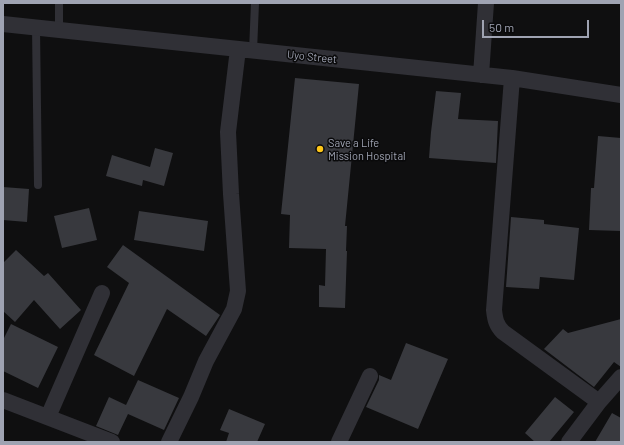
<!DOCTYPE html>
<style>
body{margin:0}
#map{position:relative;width:624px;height:445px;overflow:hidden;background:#0f0f10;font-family:Barlow,sans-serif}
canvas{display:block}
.frame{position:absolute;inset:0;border:4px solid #9fa3b2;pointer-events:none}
.scale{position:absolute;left:482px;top:20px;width:107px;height:18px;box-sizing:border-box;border:2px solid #9fa3b2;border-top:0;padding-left:5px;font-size:12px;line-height:14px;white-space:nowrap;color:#9fa3b2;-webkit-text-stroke:3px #0a0a0b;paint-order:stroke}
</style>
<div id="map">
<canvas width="624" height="445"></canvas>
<div class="frame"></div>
<div class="scale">50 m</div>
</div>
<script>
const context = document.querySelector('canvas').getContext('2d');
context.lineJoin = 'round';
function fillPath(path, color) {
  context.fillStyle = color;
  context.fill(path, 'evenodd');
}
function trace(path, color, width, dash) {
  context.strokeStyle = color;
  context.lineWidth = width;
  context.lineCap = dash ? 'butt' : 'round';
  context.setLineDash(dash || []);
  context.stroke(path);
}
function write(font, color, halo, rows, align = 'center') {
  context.font = font + ' Barlow,sans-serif';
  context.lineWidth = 3;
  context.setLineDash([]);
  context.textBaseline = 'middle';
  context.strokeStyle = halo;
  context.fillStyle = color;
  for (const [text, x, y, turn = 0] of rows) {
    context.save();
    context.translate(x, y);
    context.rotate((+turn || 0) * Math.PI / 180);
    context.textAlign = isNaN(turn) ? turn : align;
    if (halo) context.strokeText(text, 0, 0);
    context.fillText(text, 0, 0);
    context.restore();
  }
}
const building = new Path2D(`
 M 295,78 L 359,84 L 345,226 L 347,226 L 346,251 L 347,251 L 345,308 L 319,307 L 319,285 L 325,286 L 326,249 L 289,248 L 290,215 L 281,214 Z
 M 436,91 L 461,93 L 458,119 L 498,121 L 496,163 L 429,158 L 431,132 Z
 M 598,136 L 621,138 L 621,231 L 589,230 L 591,188 L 594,188 Z
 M 155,148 L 173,153 L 164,186 L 143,180 L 142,186 L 106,176 L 112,155 L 150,167 Z
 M 3,187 L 29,189 L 27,222 L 3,220 Z
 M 89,208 L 97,240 L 62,248 L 54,216 Z
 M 139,211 L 208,221 L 204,251 L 134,240 Z
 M 511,217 L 544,220 L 544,224 L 579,228 L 574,280 L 540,277 L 539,289 L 506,287 Z
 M 123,245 L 220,315 L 206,336 L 167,309 L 134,376 L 94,355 L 129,283 L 107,267 Z
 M 16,250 L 44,276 L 48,273 L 81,310 L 60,329 L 34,300 L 15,322 L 3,311 L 3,263 Z
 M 621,319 L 621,367 L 614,362 L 594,387 L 544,349 L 563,329 L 568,333 Z
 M 11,324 L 58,347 L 38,388 L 3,371 L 3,340 Z
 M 406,343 L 448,359 L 418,429 L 366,407 L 379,380 L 379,375 L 391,380 Z
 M 138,380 L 179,398 L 164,430 L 128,414 L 118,435 L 96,426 L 109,397 L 126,405 Z
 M 555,397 L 574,412 L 549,442 L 535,442 L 525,433 Z
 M 229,409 L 265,424 L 257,442 L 226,442 L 229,433 L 220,430 Z
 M 612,413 L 621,418 L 621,442 L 595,442 Z`);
const lane = new Path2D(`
 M 36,27 L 38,185
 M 59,30 L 59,3
 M 253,51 L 255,3`);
const street = new Path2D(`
 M 3,24 L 512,78 L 621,95
 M 481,75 L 486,3
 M 512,78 L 494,310 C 495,319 496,325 503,332 L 599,402
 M 3,400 L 112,442
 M 48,417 L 102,293
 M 169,442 L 191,397 L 206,361 L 234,309 L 238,291 L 231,194 L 228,132 L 238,49
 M 339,442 L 370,376
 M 569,442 L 599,402 L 621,377`);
const markers = [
 [320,149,4,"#fec619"]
];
const streetNames = [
 ["Uyo Street",312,57,6]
];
const poiNames = [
 ["Save a Life",328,143],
 ["Mission Hospital",328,156]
];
fillPath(building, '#38393e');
trace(lane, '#303036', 8);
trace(street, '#303036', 16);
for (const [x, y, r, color] of markers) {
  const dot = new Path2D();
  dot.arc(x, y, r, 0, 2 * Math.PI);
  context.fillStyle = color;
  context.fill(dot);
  trace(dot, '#0a0a0b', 1.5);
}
write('11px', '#9fa3b2', '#0a0a0b', streetNames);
write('11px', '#9fa3b2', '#0a0a0b', poiNames, 'left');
</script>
